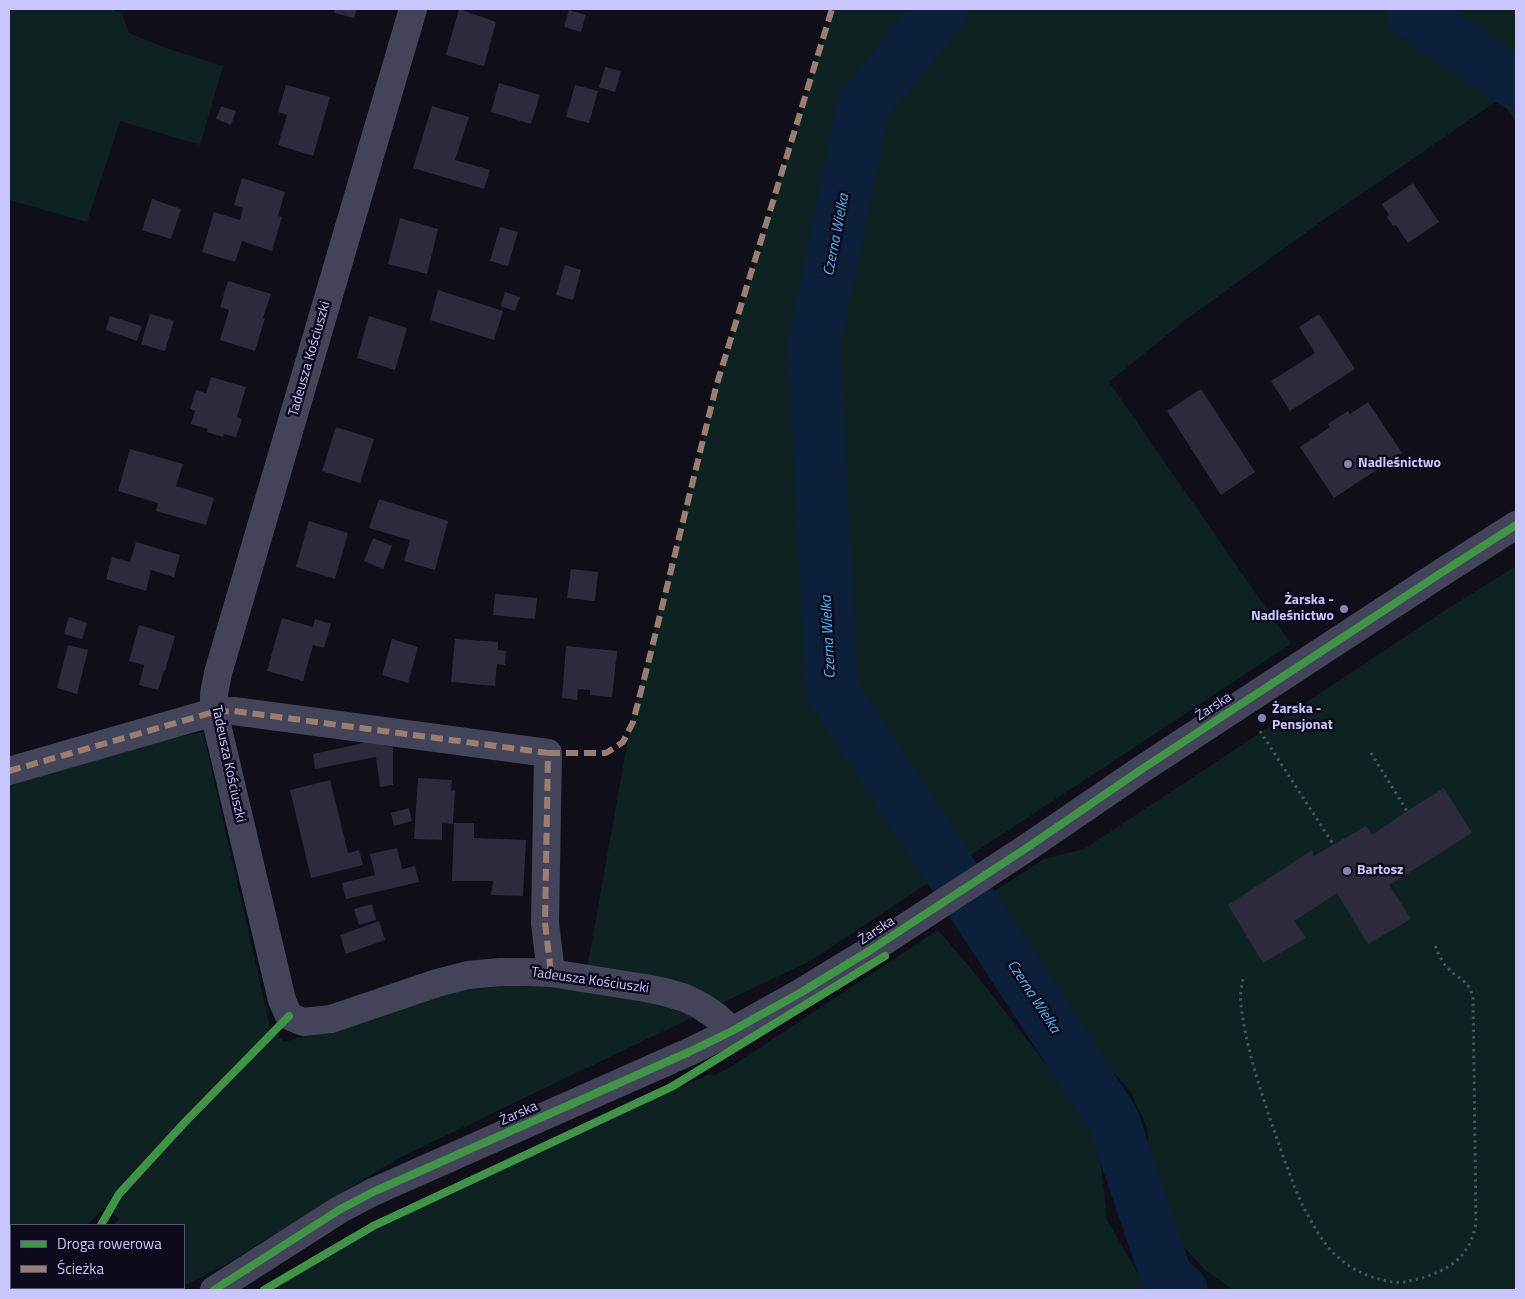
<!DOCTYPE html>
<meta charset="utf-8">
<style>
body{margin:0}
#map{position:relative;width:1525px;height:1299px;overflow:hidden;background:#100e18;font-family:"Titillium Web",sans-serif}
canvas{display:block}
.frame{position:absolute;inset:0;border:10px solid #c9c6fe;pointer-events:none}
.legend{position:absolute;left:10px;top:1224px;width:175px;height:65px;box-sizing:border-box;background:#0d0b1b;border:1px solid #585676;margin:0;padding:6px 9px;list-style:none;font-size:15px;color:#c9c6fe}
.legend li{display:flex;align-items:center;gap:10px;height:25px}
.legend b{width:25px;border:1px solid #585676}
</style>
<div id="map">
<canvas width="1525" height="1299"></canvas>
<div class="frame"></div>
<ul class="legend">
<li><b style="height:6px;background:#419447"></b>Droga rowerowa</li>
<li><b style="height:6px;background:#9b7d72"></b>Ścieżka</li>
</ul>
</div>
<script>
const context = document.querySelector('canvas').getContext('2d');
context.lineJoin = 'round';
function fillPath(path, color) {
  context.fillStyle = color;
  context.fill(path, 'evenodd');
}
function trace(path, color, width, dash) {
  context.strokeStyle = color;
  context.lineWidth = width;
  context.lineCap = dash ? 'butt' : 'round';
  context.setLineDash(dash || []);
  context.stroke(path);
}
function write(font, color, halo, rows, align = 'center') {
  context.font = font + ' "Titillium Web",sans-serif';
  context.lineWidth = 5;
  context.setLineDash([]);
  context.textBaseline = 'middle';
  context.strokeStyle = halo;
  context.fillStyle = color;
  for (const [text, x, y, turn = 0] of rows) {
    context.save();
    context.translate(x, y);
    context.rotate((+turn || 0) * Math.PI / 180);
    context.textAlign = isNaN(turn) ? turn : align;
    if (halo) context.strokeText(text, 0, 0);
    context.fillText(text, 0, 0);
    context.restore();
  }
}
const green = new Path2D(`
 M 9,9 L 114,9 L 114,11 L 122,13 L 129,33 L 166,48 L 223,66 L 200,145 L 120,121 L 87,222 L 9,200 Z
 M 833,9 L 1516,9 L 1516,122 L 1500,99 L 1319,223 L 1183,322 L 1109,382 L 1291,644 L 810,961 L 397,1159 L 230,1262 L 184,1286 L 184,1225 L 114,1225 L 119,1219 L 105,1207 L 87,1225 L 11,1225 L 11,1241 L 9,1239 L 9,783 L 115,751 L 203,732 L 270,1027 L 284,1042 L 443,993 L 501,984 L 586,974 L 631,722 L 716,389 Z
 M 1516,566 L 1516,1017 L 1515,1046 L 1516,1290 L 1233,1290 L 1205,1270 L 1174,1236 L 1152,1185 L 1147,1128 L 1130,1091 L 1092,1049 L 1042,974 L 985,897 L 1044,859 L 1084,849 L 1452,606 Z
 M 938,930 L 978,977 L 1101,1134 L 1100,1153 L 1107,1220 L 1148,1290 L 265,1290 L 334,1245 L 405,1207 L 710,1074 L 714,1076 L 732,1066 Z
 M 9,1257 L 11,1258 L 11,1288 L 90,1288 L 90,1290 L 9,1290 Z`);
const river = new Path2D(`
 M 943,9 L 864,104 L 814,346 L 832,690 L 1113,1119 L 1167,1278 L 1182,1290
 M 1416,9 L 1414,14 L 1516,84`);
const building = new Path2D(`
 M 335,9 L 357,9 L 354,18 L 334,13 Z
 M 459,9 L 496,22 L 484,66 L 446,55 Z
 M 569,10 L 586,15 L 581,32 L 564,27 Z
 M 605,67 L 621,71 L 615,92 L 599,87 Z
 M 499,83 L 540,95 L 531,124 L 491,112 Z
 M 286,85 L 330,97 L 313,156 L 278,145 L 287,115 L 278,112 Z
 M 575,85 L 598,91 L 589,123 L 566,117 Z
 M 221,106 L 236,111 L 231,125 L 216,119 Z
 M 432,106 L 469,117 L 455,160 L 490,170 L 484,189 L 413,168 Z
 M 242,178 L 285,192 L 278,216 L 282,217 L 272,251 L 242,241 L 235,262 L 202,252 L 214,212 L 240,220 L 243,208 L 234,205 Z
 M 1413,183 L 1439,222 L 1408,243 L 1396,225 L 1393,226 L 1387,217 L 1389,215 L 1382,204 Z
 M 152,199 L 181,209 L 171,239 L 142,230 Z
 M 400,218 L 438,229 L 427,274 L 388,264 Z
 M 500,227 L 518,232 L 508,266 L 490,261 Z
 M 565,265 L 581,270 L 573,300 L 556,295 Z
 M 228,281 L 271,294 L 263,318 L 265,318 L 255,351 L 220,340 L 229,310 L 220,307 Z
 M 438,290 L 503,311 L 494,340 L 430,320 Z
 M 505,292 L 520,297 L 515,311 L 501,306 Z
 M 150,314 L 174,321 L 165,351 L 141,344 Z
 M 1319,314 L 1355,369 L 1290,411 L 1271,381 L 1315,353 L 1299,327 Z
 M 110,316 L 142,326 L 137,341 L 106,330 Z
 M 369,316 L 407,328 L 395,370 L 357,358 Z
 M 211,377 L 246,387 L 237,417 L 242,419 L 236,437 L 224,434 L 223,437 L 207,432 L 208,429 L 191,424 L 195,411 L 190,409 L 196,390 L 206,393 Z
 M 1201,389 L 1255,472 L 1221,495 L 1167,411 Z
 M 1368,402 L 1402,453 L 1334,498 L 1300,447 L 1330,427 L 1328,424 L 1348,411 L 1350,414 Z
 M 336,427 L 374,439 L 360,483 L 322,471 Z
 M 130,449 L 183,464 L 176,486 L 214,498 L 206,525 L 156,511 L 158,503 L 118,491 Z
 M 379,499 L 448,521 L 435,570 L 404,561 L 410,540 L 369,528 Z
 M 309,521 L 348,533 L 335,579 L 296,567 Z
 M 373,538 L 392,546 L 383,569 L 364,561 Z
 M 136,542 L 180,555 L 174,577 L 151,570 L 146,591 L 106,579 L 112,557 L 130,562 Z
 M 571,569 L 598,572 L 595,601 L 567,598 Z
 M 495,594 L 537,598 L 535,619 L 493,615 Z
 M 69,617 L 87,623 L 82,639 L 64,634 Z
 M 282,618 L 313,627 L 315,619 L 331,624 L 324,648 L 313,645 L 303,681 L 267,671 Z
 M 139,625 L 175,636 L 165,671 L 164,671 L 158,690 L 139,685 L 144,665 L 129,661 Z
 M 392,639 L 418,647 L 408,683 L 382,675 Z
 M 455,639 L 498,642 L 498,650 L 506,651 L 505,665 L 497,664 L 495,686 L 451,682 Z
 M 68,645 L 88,650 L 77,694 L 57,688 Z
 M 566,646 L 617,651 L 612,697 L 590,695 L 590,690 L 578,689 L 577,700 L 562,698 Z
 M 368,742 L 393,747 L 393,785 L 380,787 L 376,757 L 315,769 L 313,754 Z
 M 418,778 L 452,780 L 451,791 L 455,790 L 453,824 L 442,823 L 442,840 L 414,839 Z
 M 330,780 L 348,853 L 359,850 L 363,865 L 311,878 L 290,790 Z
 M 1444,788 L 1472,833 L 1389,885 L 1411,919 L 1368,944 L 1337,893 L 1294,921 L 1306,938 L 1263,963 L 1228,905 L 1312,850 L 1314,856 L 1366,826 L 1372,835 L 1407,811 Z
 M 409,808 L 412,821 L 394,826 L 391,813 Z
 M 454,823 L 474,823 L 474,838 L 526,840 L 523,896 L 491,895 L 493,881 L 452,881 Z
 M 397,848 L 402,869 L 415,866 L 419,882 L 346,899 L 342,883 L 375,875 L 370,854 Z
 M 372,904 L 376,920 L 359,925 L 354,909 Z
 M 379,921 L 385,940 L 346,954 L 340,935 Z`);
const path = new Path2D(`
 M 1260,731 L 1333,844
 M 1371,753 L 1407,811
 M 1243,979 C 1241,987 1240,996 1241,1005 C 1246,1047 1260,1090 1274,1130 C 1283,1156 1292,1183 1304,1208 C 1313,1225 1324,1246 1339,1258 C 1353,1271 1375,1280 1394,1282 C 1406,1283 1419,1279 1431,1275 C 1457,1265 1471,1251 1476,1223 L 1473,998 C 1469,979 1458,980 1447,967 C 1441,961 1438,953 1435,945`);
const minor = new Path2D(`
 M 413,9 L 218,673 L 214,694 L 214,712 L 282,1000 L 289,1016 L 303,1022 L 331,1019 L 437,983 L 468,975 L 500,972 L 525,972 L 551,973 L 645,988 L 665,992 L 685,998 L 701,1006 L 716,1016 L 732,1031
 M 9,771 L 214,712 L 234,711 L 548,753 L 545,923 L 551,973
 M 214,1290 L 339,1210 L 373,1192 L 689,1052 L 732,1031 L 800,993 L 869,951 L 1028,847 L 1142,769 L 1441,573 L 1516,525`);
const quiet = new Path2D(`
 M 548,753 L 606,753 L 623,742 L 633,722 L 648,664 L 716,387 L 832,9
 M 9,771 L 214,712 L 234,711 L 548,753 L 545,923 L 551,973
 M 9,1247 L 11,1248
 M 101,1288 L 101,1290`);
const cycleway = new Path2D(`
 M 101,1225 L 119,1194 L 186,1121 L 289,1016
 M 214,1290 L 339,1210 L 373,1192 L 689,1052 L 732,1031 L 800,993 L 869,951 L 1028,847 L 1142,769 L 1441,573 L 1516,525
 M 264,1290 L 375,1225 L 673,1086 L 885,956`);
const markers = [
 [1348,464,5,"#8886ae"],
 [1344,609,5,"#8886ae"],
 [1262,718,5,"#8886ae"],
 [1347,871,5,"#8886ae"]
];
const streetNames = [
 ["Tadeusza Kościuszki",310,359,-74],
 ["Żarska",1214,707,-33],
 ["Tadeusza Kościuszki",228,764,78],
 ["Żarska",877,931,-33],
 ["Tadeusza Kościuszki",590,981,8],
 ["Żarska",519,1114,-24]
];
const poiNames = [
 ["Nadleśnictwo",1358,464],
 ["Żarska -",1334,601,"right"],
 ["Nadleśnictwo",1334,617,"right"],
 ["Żarska -",1272,710],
 ["Pensjonat",1272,726],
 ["Bartosz",1357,871]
];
const waterNames = [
 ["Czerna Wielka",837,235,-79],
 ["Czerna Wielka",829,637,-93],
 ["Czerna Wielka",1033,997,57]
];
fillPath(green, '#0e2222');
trace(river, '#0c203b', 52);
fillPath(building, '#2d2b3b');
trace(path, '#45545f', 3, [2.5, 4]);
trace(minor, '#434459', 28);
trace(quiet, '#9b7d72', 6, [12, 6]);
trace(cycleway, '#419447', 8);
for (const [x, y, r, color] of markers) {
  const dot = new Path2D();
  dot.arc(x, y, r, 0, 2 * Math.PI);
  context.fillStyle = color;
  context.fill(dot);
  trace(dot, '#0d0b1b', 2);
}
write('14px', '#c9c6fe', '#0d0b1b', streetNames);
write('bold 14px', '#c9c6fe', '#0d0b1b', poiNames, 'left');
write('italic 15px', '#55b9fd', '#0d0b1b', waterNames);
</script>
